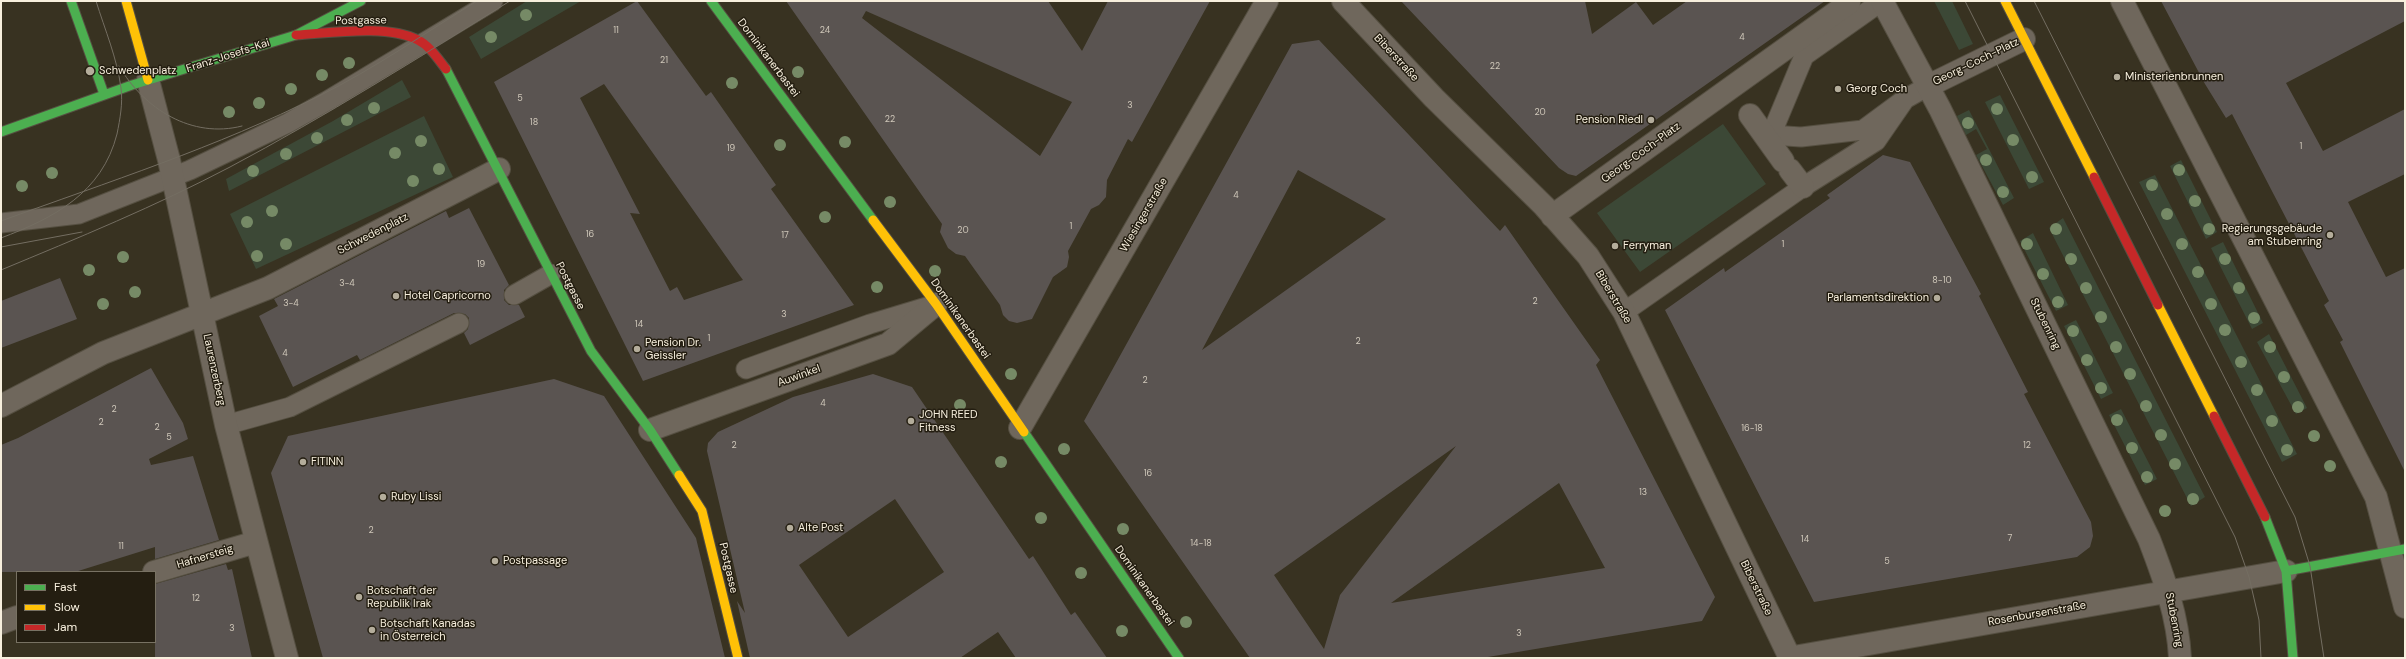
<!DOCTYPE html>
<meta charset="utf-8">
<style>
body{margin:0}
#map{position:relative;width:2406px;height:659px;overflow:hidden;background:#383221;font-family:"DM Sans",sans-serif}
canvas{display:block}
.frame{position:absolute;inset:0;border:2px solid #f7efdd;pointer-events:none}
.legend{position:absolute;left:16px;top:571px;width:140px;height:72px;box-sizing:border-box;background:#241e11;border:1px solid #787263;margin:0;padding:5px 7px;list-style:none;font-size:12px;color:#f7efdd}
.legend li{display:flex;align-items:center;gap:8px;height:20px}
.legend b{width:20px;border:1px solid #787263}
</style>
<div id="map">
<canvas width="2406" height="659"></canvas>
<div class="frame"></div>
<ul class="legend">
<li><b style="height:5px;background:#4caf50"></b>Fast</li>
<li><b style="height:5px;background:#ffc107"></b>Slow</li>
<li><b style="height:5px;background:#c62828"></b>Jam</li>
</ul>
</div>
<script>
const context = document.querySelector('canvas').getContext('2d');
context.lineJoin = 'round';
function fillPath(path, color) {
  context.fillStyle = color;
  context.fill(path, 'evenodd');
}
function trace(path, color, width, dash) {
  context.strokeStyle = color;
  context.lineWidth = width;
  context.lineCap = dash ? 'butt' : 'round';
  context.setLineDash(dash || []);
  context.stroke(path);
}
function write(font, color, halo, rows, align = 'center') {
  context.font = font + ' "DM Sans",sans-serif';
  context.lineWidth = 3;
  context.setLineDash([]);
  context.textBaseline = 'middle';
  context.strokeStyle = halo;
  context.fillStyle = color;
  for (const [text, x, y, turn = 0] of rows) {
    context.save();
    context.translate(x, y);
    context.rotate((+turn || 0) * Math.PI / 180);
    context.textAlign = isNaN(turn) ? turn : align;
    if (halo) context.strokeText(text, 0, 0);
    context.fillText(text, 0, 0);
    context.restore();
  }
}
const green = new Path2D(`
 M 527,1 L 581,1 L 481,59 L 469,37 Z
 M 1934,1 L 1952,1 L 1973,44 L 1959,50 Z
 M 402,80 L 411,97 L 229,191 L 226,179 L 333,121 Z
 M 2000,95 L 2044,182 L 2029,189 L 1985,102 Z
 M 1969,110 L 2014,198 L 2003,205 L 1976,155 L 1987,149 L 1976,129 L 1966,135 L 1957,116 Z
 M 424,116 L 453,177 L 256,269 L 230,214 Z
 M 1723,124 L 1766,184 L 1640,272 L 1597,213 Z
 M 2181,160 L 2217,232 L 2206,239 L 2170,166 Z
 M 2155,175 L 2297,454 L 2282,462 L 2139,182 Z
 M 2063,218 L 2205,497 L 2191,506 L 2049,228 Z
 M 2033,233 L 2068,305 L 2056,311 L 2020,241 Z
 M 2223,242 L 2263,323 L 2252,329 L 2211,248 Z
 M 2076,320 L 2113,393 L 2101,399 L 2064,326 Z
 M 2269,334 L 2307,408 L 2296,414 L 2257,342 Z
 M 2121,409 L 2157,479 L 2145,485 L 2109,415 Z`);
const building = new Path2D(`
 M 637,1 L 706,96 L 711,92 L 776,185 L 771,189 L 854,305 L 643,381 L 494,82 ZM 604,84 L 737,272 L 743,280 L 684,300 L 677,287 L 670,291 L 630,213 L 640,214 L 580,98 Z
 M 786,1 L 1048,1 L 1082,51 L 1108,1 L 1210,1 L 1132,142 L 1128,139 L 1107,180 L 1106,197 L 1099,205 L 1091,209 L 1068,251 L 1069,257 L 1067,267 L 1053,277 L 1032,319 L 1017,323 L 1009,321 L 1003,315 L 1000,305 L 965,256 L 956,254 L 948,248 L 940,232 L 942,224 ZM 866,11 L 1072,102 L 1040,156 L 862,18 Z
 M 1401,1 L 1585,1 L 1592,34 L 1636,2 L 1653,25 L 1687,1 L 1825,1 L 1576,176 L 1568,174 L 1559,168 Z
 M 2161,1 L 2405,1 L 2405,21 L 2286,83 L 2323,151 L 2405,109 L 2405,174 L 2348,202 L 2386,277 L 2405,268 L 2405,472 L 2340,342 L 2343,340 L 2324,305 L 2329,301 L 2232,114 L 2226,118 L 2205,84 Z
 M 1319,40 L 1500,231 L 1505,225 L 1600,360 L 1596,365 L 1715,597 L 1702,621 L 1482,658 L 1250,658 L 1084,421 L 1292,44 ZM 1298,170 L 1386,219 L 1202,350 ZM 1456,446 L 1340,595 L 1324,649 L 1274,575 ZM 1559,483 L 1605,568 L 1391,603 Z
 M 1883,155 L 1910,162 L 1981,294 L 1979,296 L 2028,392 L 2024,394 L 2091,522 L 2093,536 L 2090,547 L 2077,557 L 1814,602 L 1665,310 L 1724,268 L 1725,272 L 1830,198 L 1827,195 Z
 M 469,208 L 509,285 L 504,290 L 504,300 L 509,305 L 519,305 L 525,317 L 470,345 L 464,333 L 468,329 L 469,318 L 465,314 L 454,313 L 360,360 L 357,355 L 293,387 L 259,316 L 278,306 L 274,299 L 446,211 L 449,218 Z
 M 60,278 L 77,319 L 1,348 L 1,301 Z
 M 151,368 L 183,423 L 188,439 L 149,459 L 151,465 L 193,456 L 219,540 L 155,559 L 155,547 L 75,572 L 1,572 L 1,445 L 18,438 Z
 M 873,374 L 912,387 L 1029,559 L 1033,556 L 1071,615 L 1075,612 L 1107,658 L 1016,658 L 998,632 L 960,658 L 750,658 L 737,601 L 745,613 L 707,451 L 708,443 L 718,432 L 793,397 ZM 895,499 L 944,572 L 848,637 L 799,565 Z
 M 554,379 L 604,396 L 696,538 L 725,658 L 323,658 L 271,473 L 288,436 Z
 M 226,564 L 228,570 L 232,569 L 252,658 L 155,658 L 155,584 Z`);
const lane = new Path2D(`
 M 1882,1 L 1804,56 L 1771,135 L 1801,137 L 1863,130 L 1905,99 L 1928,86
 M 1,223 L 79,214 L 190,170 L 288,123 L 327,101 L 493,1
 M 514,295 L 551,274
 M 1624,312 L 1803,187 L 1876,141 L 1905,99
 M 746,369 L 870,324 L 933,305
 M 226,425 L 290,407 L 459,323`);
const street = new Path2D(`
 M 1343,1 L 1434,98 L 1544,206 L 1588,256 L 1624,312 L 1790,658
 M 1882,1 L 1940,109 L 2149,539 C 2164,578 2178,616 2180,658
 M 2122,1 L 2376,497 L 2405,607
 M 148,80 L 169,160 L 226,425 L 287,658
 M 1928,86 L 2024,39
 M 1750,115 L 1783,161
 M 1790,170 L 1803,187
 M 1552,216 L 1849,3
 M 1,406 L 103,353 L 268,288 L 499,169
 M 1020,428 L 1267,1
 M 650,430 L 888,344 L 936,304
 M 154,572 L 256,542
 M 1,623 L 17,617
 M 1788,658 L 2286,571`);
const fast = new Path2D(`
 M 71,1 L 104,94
 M 711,1 L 873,220
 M 446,69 L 591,351 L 650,430 L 679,475
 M 1,132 L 132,85 L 296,35 L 361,1
 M 1024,432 L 1179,658
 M 2265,517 L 2286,571 L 2293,658
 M 2286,571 L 2405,549`);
const slow = new Path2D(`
 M 126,1 L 148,80
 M 2005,1 L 2094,177
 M 873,220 L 936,304 L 1024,432
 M 2158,305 L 2214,416
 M 679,475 L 702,511 L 738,658`);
const jam = new Path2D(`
 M 296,35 C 331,33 387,24 418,40 C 430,46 438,59 446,69
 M 2094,177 L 2158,305
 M 2214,416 L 2265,517`);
const tram = new Path2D(`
 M 1965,1 L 2235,537 L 2249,577 L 2259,620 L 2261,658
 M 2034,1 L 2295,517 L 2310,566 L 2324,658
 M 119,66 C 144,109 192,139 242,126
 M 1,221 C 108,182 217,147 319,96 C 374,69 425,33 477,1
 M 1,238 C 54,218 102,193 117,134 C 120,119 123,103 121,88 C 117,58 105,30 96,1
 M 1,247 L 82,232
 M 1,270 C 78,238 156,206 230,167 C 326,116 418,58 510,1`);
const trees = [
 [526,15],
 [491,37],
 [349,63],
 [798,72],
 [322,75],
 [732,83],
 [291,89],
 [259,103],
 [374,108],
 [1997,109],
 [229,112],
 [347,120],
 [1968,123],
 [317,138],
 [2013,140],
 [421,141],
 [845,142],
 [780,145],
 [395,153],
 [286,154],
 [1986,160],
 [439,169],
 [2179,170],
 [253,171],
 [52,173],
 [2032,177],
 [413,181],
 [2152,185],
 [22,186],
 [2003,192],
 [2195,201],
 [890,202],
 [272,211],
 [2167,214],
 [825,217],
 [247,222],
 [2056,229],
 [2209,229],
 [286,244],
 [2027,244],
 [2182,244],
 [257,256],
 [123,257],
 [2071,259],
 [2225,259],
 [89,270],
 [935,271],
 [2198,272],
 [2043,274],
 [877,287],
 [2086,288],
 [2239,288],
 [135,292],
 [2058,302],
 [103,304],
 [2211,304],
 [2101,317],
 [2254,318],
 [2225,330],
 [2073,331],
 [2116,347],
 [2270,347],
 [2087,360],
 [2241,362],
 [1011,374],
 [2130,374],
 [2284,377],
 [2101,388],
 [2257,390],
 [960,405],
 [2146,406],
 [2298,407],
 [2117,420],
 [2272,421],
 [2161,435],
 [2314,436],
 [2132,448],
 [1064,449],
 [2287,450],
 [1001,462],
 [2175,464],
 [2330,466],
 [2147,477],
 [2193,499],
 [2165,511],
 [1041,518],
 [1123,529],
 [1081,573],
 [1186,622],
 [1122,631]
];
const markers = [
 [90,71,5,"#b4ad9b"],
 [2117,77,4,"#b4ad9b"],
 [1838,89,4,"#b4ad9b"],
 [1651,120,4,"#b4ad9b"],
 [2330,235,4,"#b4ad9b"],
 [1615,246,4,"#b4ad9b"],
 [396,296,4,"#b4ad9b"],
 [1937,298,4,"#b4ad9b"],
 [637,349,4,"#b4ad9b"],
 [911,421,4,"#b4ad9b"],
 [303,462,4,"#b4ad9b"],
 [383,497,4,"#b4ad9b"],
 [790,528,4,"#b4ad9b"],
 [495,561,4,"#b4ad9b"],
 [359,597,4,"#b4ad9b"],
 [372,630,4,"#b4ad9b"]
];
const numberNames = [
 ["11",616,31],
 ["24",825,31],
 ["4",1742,38],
 ["21",664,61],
 ["22",1495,67],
 ["5",520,99],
 ["3",1130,106],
 ["20",1540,113],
 ["22",890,120],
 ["18",534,123],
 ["1",2301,147],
 ["19",731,149],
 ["4",1236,196],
 ["1",1071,227],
 ["20",963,231],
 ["16",590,235],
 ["17",785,236],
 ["1",1783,245],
 ["19",481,265],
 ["8-10",1942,281],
 ["3-4",347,284],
 ["2",1535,302],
 ["3-4",291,304],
 ["3",784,315],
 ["14",639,325],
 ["1",709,339],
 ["2",1358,342],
 ["4",285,354],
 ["2",1145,381],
 ["4",823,404],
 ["2",114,410],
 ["2",101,423],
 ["2",157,428],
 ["16-18",1752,429],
 ["5",169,438],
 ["2",734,446],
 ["12",2027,446],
 ["16",1148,474],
 ["13",1643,493],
 ["2",371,531],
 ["7",2010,539],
 ["14",1805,540],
 ["14-18",1201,544],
 ["11",121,547],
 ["5",1887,562],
 ["12",196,599],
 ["3",232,629],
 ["3",1519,634]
];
const streetNames = [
 ["Postgasse",361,21,-1],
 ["Franz-Josefs-Kai",228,56,-18],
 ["Dominikanerbastei",768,58,53],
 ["Biberstraße",1396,58,47],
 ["Georg-Coch-Platz",1976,62,-26],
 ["Georg-Coch-Platz",1641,153,-36],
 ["Wiesingerstraße",1144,215,-60],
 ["Schwedenplatz",373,234,-27],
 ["Postgasse",570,286,63],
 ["Biberstraße",1613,297,59],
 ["Dominikanerbastei",960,319,55],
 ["Stubenring",2045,324,64],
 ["Laurenzerberg",214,370,78],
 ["Auwinkel",799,376,-20],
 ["Hafnersteig",205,557,-17],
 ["Postgasse",728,568,77],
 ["Dominikanerbastei",1144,586,55],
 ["Biberstraße",1756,588,64],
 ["Rosenbursenstraße",2037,614,-10],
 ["Stubenring",2174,620,79]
];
const poiNames = [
 ["Schwedenplatz",99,71],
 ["Ministerienbrunnen",2125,77],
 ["Georg Coch",1846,89],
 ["Pension Riedl",1643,120,"right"],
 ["Regierungsgebäude",2322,229,"right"],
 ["am Stubenring",2322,242,"right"],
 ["Ferryman",1623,246],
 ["Hotel Capricorno",404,296],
 ["Parlamentsdirektion",1929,298,"right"],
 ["Pension Dr.",645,343],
 ["Geissler",645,356],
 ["JOHN REED",919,415],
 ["Fitness",919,428],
 ["FITINN",311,462],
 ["Ruby Lissi",391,497],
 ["Alte Post",798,528],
 ["Postpassage",503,561],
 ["Botschaft der",367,591],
 ["Republik Irak",367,604],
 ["Botschaft Kanadas",380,624],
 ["in Österreich",380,637]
];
fillPath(green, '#3c4836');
fillPath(building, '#5a5451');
trace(lane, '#554f41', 21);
trace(street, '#554f41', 24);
trace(fast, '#554f41', 11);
trace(slow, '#554f41', 11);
trace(jam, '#554f41', 11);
trace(lane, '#6f675c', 19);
trace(street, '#6f675c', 22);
trace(fast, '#4caf50', 9);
trace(slow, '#ffc107', 9);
trace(jam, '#c62828', 9);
trace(tram, '#746e62', 1);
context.fillStyle = '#768a66';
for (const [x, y] of trees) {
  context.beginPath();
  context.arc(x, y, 6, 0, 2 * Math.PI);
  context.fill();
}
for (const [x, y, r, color] of markers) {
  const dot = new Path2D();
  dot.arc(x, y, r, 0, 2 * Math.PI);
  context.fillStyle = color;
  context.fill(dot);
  trace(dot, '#241e11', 1.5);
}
write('9px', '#d0c8ba', null, numberNames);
write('11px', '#f7efdd', '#241e11', streetNames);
write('11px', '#f7efdd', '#241e11', poiNames, 'left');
</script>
